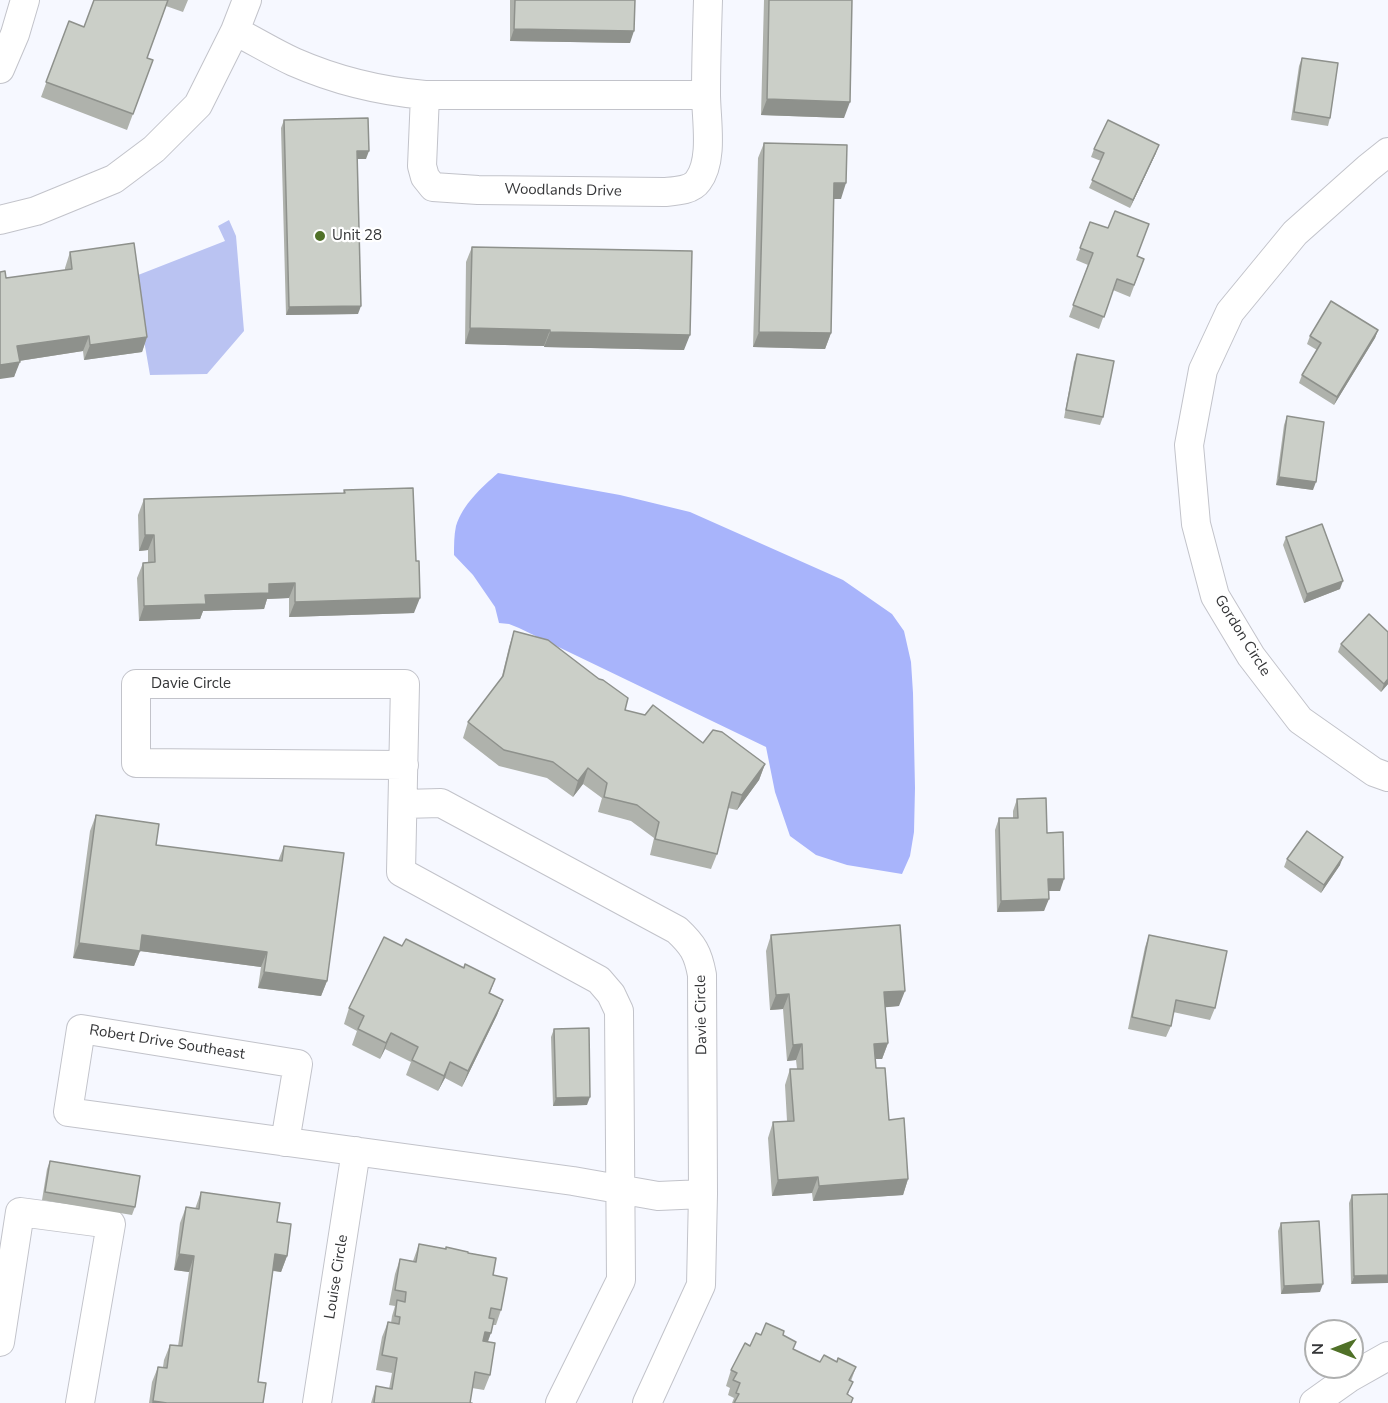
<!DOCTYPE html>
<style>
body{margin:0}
#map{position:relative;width:1388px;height:1403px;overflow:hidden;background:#f6f8ff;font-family:"Nunito Sans",sans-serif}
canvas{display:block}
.north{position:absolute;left:1304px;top:1319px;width:60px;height:60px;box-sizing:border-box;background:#fff;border:2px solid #aeafaf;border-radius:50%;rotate:270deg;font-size:16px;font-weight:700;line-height:24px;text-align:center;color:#353638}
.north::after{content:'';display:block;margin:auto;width:21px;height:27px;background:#507128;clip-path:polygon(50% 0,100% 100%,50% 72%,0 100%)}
</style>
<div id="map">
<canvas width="1388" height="1403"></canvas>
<div class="north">N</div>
</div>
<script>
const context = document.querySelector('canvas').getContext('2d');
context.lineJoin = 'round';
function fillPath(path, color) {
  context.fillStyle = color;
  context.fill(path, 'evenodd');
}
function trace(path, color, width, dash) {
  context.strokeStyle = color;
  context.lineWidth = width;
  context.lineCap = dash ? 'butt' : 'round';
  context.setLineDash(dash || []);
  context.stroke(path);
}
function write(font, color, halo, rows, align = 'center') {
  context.font = font + ' "Nunito Sans",sans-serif';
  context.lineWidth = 4.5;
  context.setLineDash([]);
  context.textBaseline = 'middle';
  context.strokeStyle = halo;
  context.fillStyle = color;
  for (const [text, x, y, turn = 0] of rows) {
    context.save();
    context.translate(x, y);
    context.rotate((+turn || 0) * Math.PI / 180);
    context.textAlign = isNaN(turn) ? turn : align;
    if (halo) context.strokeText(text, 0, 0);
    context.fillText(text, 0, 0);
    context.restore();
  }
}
const green = new Path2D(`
 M 229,220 L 236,236 L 244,331 L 207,374 L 150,375 L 133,277 L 225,241 L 218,226 Z`);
const water = new Path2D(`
 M 498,473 L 620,495 L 690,512 L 843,580 L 892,614 L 904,631 L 911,662 L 913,693 L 915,788 L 914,832 L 910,856 L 902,874 L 847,865 L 816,855 L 790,836 L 775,792 L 766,747 L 519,628 L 509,624 L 499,623 L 495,607 L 473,575 L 454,555 C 454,545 454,535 456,526 C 463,504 481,488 498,473 Z`);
const minor = new Path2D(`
 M 235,31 C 255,41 274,53 294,62 C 335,80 380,91 425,95 L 706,95
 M 0,69 L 15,34 L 25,0
 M 425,95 L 422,166 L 425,177 L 433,187 L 478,190 L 664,192 C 675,191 691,191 698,181 C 714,160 706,119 706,94 C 706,62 707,31 708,0
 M 1388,152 L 1368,168 L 1295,233 L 1230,312 L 1203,370 L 1189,445 L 1196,524 L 1215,596 L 1251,656 L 1300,720 L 1374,772 L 1388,777
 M 0,220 L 36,211 L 114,179 L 154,149 L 198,105 L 235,31 L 247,0
 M 404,765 L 136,763 L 136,684 L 405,684 L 401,872 L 599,980 L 611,994 L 619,1011 L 621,1280 L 560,1403
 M 403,804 L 441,803 L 677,930 C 693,945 698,953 702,975 L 703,1194 L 701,1285 L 647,1403
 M 285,1142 L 298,1064 L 81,1029 L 68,1112 L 573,1181 L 658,1196 L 703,1194
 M 0,1342 L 20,1212 L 111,1224 L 80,1403
 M 317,1403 L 356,1151
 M 1314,1403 L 1349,1378 L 1388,1356`);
const wall = new Path2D(`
 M 94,0 L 188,0 L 183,12 L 166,6 L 147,58 L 153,60 L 127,130 L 41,97 L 69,21 L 84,27 Z
 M 510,0 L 635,0 L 630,43 L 510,41 Z
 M 764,0 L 852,0 L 844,118 L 761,115 Z
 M 1302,58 L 1330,118 L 1328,126 L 1291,120 L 1299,66 Z
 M 284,120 L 366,159 L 357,159 L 358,314 L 286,315 L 281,128 Z
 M 764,143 L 841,199 L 834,199 L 831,333 L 825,349 L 753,347 L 758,158 Z
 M 1094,149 L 1156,153 L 1130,208 L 1089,188 L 1101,161 L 1091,157 Z
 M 1090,222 L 1137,256 L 1144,259 L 1130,297 L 1113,290 L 1099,329 L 1069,317 L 1088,265 L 1076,260 Z
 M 472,247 L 684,350 L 544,347 L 544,346 L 465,344 L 466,262 Z
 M 70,252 L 147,337 L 142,352 L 84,360 L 83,351 L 19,361 L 14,377 L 6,278 L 65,270 L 65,268 Z
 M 1378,330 L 1375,338 L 1334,405 L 1299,383 L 1302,375 L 1317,350 L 1307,344 L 1310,336 Z
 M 1077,354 L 1103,417 L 1100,425 L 1064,418 L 1074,362 Z
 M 1287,416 L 1313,490 L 1276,485 L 1284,425 Z
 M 344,490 L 414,613 L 289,617 L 289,598 L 267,599 L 264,609 L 203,611 L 200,619 L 139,621 L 137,578 L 143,563 L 148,562 L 148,550 L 139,551 L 138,515 L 144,499 L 343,493 Z
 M 1286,537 L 1340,589 L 1304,603 L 1283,545 Z
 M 514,631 L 625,710 L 703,743 L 765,764 L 759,780 L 737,810 L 728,808 L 717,854 L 711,869 L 650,855 L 654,838 L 631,821 L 598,812 L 602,798 L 583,784 L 573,797 L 547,778 L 499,766 L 463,738 L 468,722 L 501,680 L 509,647 Z
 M 1341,644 L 1388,684 L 1381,692 L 1338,652 Z
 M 1017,799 L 1047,833 L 1060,891 L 1048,891 L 1044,911 L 997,912 L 995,830 L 999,818 L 1013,818 L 1013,811 Z
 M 96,815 L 156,845 L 278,861 L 284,846 L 327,981 L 321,996 L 258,988 L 261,967 L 140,951 L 134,966 L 73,958 L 90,831 Z
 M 1287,859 L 1340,865 L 1321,893 L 1284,867 Z
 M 771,935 L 899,1006 L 885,1007 L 888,1043 L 882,1059 L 875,1059 L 876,1068 L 889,1120 L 908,1179 L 903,1195 L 813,1201 L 812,1193 L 772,1196 L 768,1138 L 773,1122 L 787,1121 L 785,1085 L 790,1069 L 797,1069 L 796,1060 L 787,1061 L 783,1009 L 770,1010 L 766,951 Z
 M 1149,935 L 1215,1008 L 1210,1020 L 1173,1012 L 1171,1026 L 1166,1037 L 1128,1029 L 1145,947 Z
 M 402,946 L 495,979 L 490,993 L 503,1000 L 497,1015 L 462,1087 L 445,1078 L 438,1091 L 406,1075 L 411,1062 L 385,1049 L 380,1059 L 352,1045 L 357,1031 L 344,1024 L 349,1008 Z
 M 554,1029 L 587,1105 L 553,1106 L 551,1037 Z
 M 50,1161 L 135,1207 L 132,1215 L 42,1200 L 47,1169 Z
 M 201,1192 L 277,1222 L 287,1256 L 281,1272 L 273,1271 L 258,1382 L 263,1403 L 149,1403 L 152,1382 L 158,1367 L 163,1367 L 164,1360 L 170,1345 L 178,1346 L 189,1272 L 174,1270 L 180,1223 L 186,1207 L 195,1209 Z
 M 1388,1194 L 1351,1284 L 1349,1203 L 1352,1195 Z
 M 1281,1223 L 1320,1292 L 1281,1294 L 1278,1231 Z
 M 419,1244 L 468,1253 L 493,1275 L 501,1310 L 496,1325 L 493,1325 L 488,1342 L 490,1375 L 484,1390 L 472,1388 L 470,1403 L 472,1403 L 371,1403 L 376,1386 L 389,1389 L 392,1373 L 376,1370 L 382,1337 L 388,1322 L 391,1323 L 392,1316 L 395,1306 L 389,1305 L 395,1274 L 400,1259 L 413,1261 Z
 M 761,1335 L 783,1335 L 793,1350 L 820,1362 L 837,1362 L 856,1367 L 851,1381 L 848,1395 L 853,1398 L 851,1403 L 732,1403 L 734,1398 L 728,1395 L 730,1388 L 726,1386 L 731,1370 L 750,1346 Z`);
const shadedWall = new Path2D(`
 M 514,29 L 634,31 L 630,43 L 510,41 Z
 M 767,99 L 850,102 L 844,118 L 761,115 Z
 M 1159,145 L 1156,153 L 1130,208 L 1133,200 Z
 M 357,151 L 369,151 L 366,159 L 354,159 Z
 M 834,183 L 846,183 L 841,199 L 829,199 Z
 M 361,306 L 358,314 L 286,315 L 289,307 Z
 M 470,328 L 550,330 L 544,346 L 465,344 Z
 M 1378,330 L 1375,338 L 1334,405 L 1337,397 Z
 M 550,332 L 690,335 L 684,350 L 544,347 Z
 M 759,332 L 831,333 L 825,349 L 753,347 Z
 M 89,336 L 83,351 L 12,362 L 17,346 Z
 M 147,337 L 142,352 L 84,360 L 90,345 Z
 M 20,362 L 14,377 L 0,379 L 0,365 Z
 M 1279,477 L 1316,482 L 1313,490 L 1276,485 Z
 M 145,535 L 154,535 L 148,550 L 139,551 Z
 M 1343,581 L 1340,589 L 1304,603 L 1307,594 Z
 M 295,583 L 289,598 L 267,599 L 264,609 L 203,611 L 200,619 L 139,621 L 144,606 L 269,584 Z
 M 420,598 L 414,613 L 289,617 L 295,602 Z
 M 1388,679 L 1388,684 L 1381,692 L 1384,684 Z
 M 765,764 L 759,780 L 737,810 L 742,795 Z
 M 588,768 L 583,784 L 573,797 L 578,781 Z
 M 1343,857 L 1340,865 L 1321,893 L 1324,885 Z
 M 1048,879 L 1064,879 L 1060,891 L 1044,891 Z
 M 1049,899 L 1044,911 L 997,912 L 1001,901 Z
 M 142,935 L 267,952 L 261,967 L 140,951 L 134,966 L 73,958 L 79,943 Z
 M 264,972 L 327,981 L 321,996 L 258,988 Z
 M 905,991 L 899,1006 L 878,1008 L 884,992 Z
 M 789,994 L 783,1009 L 770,1010 L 776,995 Z
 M 503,1000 L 497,1015 L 462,1087 L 468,1071 Z
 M 391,1033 L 385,1049 L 380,1059 L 386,1043 Z
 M 888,1043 L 882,1059 L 869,1059 L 874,1044 Z
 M 802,1044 L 796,1060 L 787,1061 L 793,1045 Z
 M 450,1062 L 445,1078 L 438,1091 L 444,1076 Z
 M 590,1097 L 587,1105 L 553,1106 L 556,1098 Z
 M 818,1177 L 812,1193 L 772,1196 L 778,1180 Z
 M 908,1179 L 903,1195 L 813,1201 L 819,1186 Z
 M 179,1254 L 194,1256 L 189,1272 L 174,1270 Z
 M 275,1254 L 287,1256 L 281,1272 L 270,1270 Z
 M 1388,1275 L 1388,1283 L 1351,1284 L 1354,1276 Z
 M 1323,1284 L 1320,1292 L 1281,1294 L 1284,1286 Z
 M 485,1332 L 491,1333 L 485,1348 L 479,1347 Z
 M 153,1401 L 167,1403 L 152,1403 Z`);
const building = new Path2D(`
 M 94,0 L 168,0 L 147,58 L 153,60 L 133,114 L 46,82 L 69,21 L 84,27 Z
 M 515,0 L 635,0 L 634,31 L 514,29 Z
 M 769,0 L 852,0 L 850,102 L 767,99 Z
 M 1302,58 L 1338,63 L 1330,118 L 1294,112 Z
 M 368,118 L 369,151 L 357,151 L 361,306 L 289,307 L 284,120 Z
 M 1108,120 L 1159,145 L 1133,200 L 1092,180 L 1104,153 L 1094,149 Z
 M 764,143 L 847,145 L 846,183 L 834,183 L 831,333 L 759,332 Z
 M 1115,211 L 1149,224 L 1137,256 L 1144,259 L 1134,285 L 1117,279 L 1104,317 L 1073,305 L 1093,253 L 1080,248 L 1090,222 L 1108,228 Z
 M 134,243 L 147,337 L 90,345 L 89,336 L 17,346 L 20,362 L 0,365 L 0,272 L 5,271 L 6,278 L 72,269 L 70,252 Z
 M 472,247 L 692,251 L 690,335 L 550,332 L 550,330 L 470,328 Z
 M 1331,301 L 1378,330 L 1337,397 L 1302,375 L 1321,343 L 1310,336 Z
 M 1077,354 L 1114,361 L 1103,417 L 1066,410 Z
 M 1287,416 L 1324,422 L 1316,482 L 1279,477 Z
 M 413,488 L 416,561 L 419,561 L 420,598 L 295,602 L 295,583 L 269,584 L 269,593 L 205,595 L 206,604 L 144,606 L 143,563 L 155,562 L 154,535 L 145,535 L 144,499 L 345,493 L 344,490 Z
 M 1322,524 L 1343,581 L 1307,594 L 1286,537 Z
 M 1369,614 L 1388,632 L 1388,679 L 1384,684 L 1341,644 Z
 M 514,631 L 548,640 L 599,679 L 603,680 L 628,698 L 625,710 L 645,715 L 653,705 L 703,743 L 713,730 L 722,732 L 765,764 L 742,795 L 732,792 L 717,854 L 655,839 L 659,822 L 637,805 L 604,797 L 607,783 L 588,768 L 578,781 L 553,762 L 504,750 L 468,722 L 503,676 Z
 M 1046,798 L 1047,833 L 1063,832 L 1064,879 L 1048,879 L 1049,899 L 1001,901 L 999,818 L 1018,818 L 1017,799 Z
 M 96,815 L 159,824 L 156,845 L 282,861 L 284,846 L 344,853 L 327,981 L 264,972 L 267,952 L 142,935 L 140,951 L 79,943 Z
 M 1307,831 L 1343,857 L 1324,885 L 1287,859 Z
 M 900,925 L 905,991 L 884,992 L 888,1043 L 874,1044 L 876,1068 L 885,1068 L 889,1120 L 904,1118 L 908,1179 L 819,1186 L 818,1177 L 778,1180 L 773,1122 L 794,1121 L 790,1069 L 803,1069 L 802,1044 L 793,1045 L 789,994 L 776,995 L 771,935 Z
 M 1149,935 L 1227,951 L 1215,1008 L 1176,1000 L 1171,1026 L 1132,1017 Z
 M 384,937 L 402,946 L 406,939 L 464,968 L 465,964 L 495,979 L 489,993 L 503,1000 L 468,1071 L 450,1062 L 444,1076 L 412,1060 L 418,1047 L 391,1033 L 386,1043 L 358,1029 L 364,1016 L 349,1008 Z
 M 589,1028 L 590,1097 L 556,1098 L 554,1029 Z
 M 50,1161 L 140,1176 L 135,1207 L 45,1192 Z
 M 201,1192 L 280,1203 L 277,1222 L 291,1224 L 287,1256 L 275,1254 L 258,1382 L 266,1383 L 263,1403 L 167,1403 L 153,1401 L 158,1367 L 167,1368 L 170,1345 L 182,1346 L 194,1256 L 179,1254 L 186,1207 L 199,1209 Z
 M 1388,1194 L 1388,1275 L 1354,1276 L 1352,1195 Z
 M 1319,1221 L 1323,1284 L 1284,1286 L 1281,1223 Z
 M 419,1244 L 446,1249 L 446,1247 L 468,1252 L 468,1253 L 496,1258 L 493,1275 L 507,1278 L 501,1310 L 491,1308 L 489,1318 L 494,1319 L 491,1333 L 485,1332 L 483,1341 L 495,1343 L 490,1375 L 475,1372 L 470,1403 L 472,1403 L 374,1403 L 376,1386 L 392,1389 L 397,1358 L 382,1355 L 388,1322 L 399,1324 L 400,1317 L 395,1316 L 397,1300 L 405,1302 L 406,1292 L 395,1290 L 400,1259 L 416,1262 Z
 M 766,1323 L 784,1331 L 783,1335 L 796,1342 L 793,1349 L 820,1362 L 824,1355 L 837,1362 L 838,1358 L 856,1367 L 849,1380 L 853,1382 L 847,1394 L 853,1398 L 851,1403 L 734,1403 L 739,1394 L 736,1393 L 740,1383 L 733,1380 L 737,1373 L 731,1370 L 745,1343 L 750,1346 L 756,1333 L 761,1335 Z`);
const markers = [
 [320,236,6,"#507128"]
];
const streetNames = [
 ["Woodlands Drive",563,191,1],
 ["Gordon Circle",1242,636,58],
 ["Davie Circle",191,684],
 ["Davie Circle",702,1015,-91],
 ["Robert Drive Southeast",167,1043,9],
 ["Louise Circle",337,1277,-81]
];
const poiNames = [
 ["Unit 28",332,236]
];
fillPath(green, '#bac3f2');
fillPath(water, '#a8b4fb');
trace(minor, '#c2c3ca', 30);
trace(minor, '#fff', 28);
fillPath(wall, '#afb2ac');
fillPath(shadedWall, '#8e918c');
fillPath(building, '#cbcfc8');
trace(building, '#8e918c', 1.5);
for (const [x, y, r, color] of markers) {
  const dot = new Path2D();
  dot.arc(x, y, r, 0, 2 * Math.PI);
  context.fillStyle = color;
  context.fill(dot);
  trace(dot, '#fff', 2);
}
write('15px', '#353638', '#fff', streetNames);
write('15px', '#353638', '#fff', poiNames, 'left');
</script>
